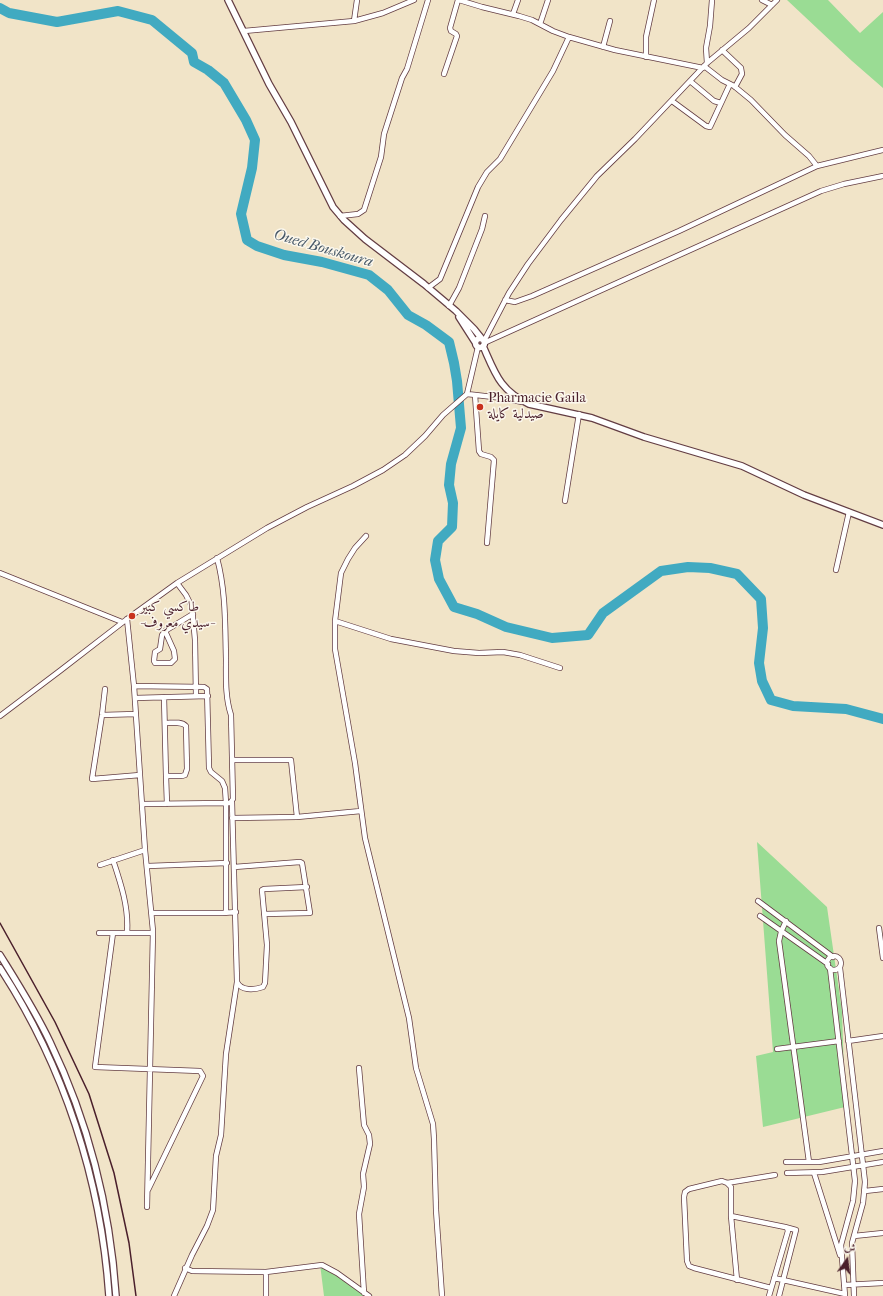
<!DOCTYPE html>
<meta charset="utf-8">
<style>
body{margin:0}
#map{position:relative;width:883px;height:1296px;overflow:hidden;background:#f1e4c8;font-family:"IM FELL French Canon",Amiri,serif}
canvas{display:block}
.north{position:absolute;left:827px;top:1240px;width:40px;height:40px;-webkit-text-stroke:3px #fbf7ec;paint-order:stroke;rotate:14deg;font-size:11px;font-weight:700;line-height:16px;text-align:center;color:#4a1f2b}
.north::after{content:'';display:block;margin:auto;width:14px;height:18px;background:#4a1f2b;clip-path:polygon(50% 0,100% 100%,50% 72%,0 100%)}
</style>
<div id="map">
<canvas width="883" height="1296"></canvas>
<div class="north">ش</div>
</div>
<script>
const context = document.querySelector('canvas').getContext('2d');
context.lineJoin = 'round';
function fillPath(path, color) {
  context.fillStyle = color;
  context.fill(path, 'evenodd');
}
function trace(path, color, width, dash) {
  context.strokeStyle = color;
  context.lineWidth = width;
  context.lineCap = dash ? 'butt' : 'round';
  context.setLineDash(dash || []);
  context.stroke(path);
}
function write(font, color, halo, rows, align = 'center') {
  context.font = font + ' "IM FELL French Canon",Amiri,serif';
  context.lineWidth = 3;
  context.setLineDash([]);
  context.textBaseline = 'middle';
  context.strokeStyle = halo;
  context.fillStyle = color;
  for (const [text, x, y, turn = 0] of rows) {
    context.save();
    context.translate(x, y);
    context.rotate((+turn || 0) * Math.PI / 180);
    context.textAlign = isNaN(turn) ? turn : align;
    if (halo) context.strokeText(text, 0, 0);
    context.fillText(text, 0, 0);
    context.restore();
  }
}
const green = new Path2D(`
 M 787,0 L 828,0 L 860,33 L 883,12 L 883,88 L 852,61 Z
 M 757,842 L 827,907 L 842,1011 L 845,1107 L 763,1127 L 756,1056 L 773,1052 Z
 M 320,1264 L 373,1296 L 324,1296 Z`);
const river = new Path2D(`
 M 0,8 L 9,13 L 57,22 L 118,11 L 152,20 L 192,53 L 194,62 L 208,70 L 224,83 L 246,120 L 255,140 L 252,168 L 241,214 L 247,240 L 257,246 L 284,255 L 322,262 L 369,275 L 388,290 L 408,315 L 426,325 L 449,342 L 454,363 L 457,381 L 461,428 L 451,464 L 449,485 L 453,503 L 452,527 L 438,541 L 435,560 L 439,579 L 454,607 L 477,614 L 506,627 L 552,638 L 588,635 L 603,613 L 661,571 L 688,567 L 710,568 L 737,574 L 761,599 L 763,628 L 759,663 L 762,681 L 771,700 L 793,706 L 846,709 L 883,719`);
const minor = new Path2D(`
 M 459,0 L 482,7 L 519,16 L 532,20 L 553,31 L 569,37 L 615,50 L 703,68
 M 762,0 L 772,5
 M 513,14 L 518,0
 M 354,21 L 357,0
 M 540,24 L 548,0
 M 244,31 L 354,21 L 383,13 L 414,0
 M 603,47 L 610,21
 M 722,50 L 741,68 L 742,74 L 735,87
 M 646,57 L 646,37 L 654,0
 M 707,63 L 706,48 L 710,26 L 712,0
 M 704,66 L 722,80 L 734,86 L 751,100 L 785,135 L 809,156 L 817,166
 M 444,74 L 457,36 L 456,34 L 451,31 L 450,28 L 458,0
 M 690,81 L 714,101 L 721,103
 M 672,101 L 706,126 L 710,127 L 730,84
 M 340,216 L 358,214 L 364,210 L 381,157 L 384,134 L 402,78 L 407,69 L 428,0
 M 428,288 L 440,279 L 478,187 L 487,172 L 500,159 L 553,71 L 569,37
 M 505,300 L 515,302 L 532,296 L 679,231 L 817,166 L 883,150
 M 449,306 L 459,288 L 482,229 L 485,216
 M 484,341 L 509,293 L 528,264 L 561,220 L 597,176 L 635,139 L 707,63 L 749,28 L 777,0
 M 484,343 L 821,191 L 844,184 L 883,176
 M 467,394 L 502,398 L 522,402
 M 475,395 L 479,451 L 481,454 L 491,457 L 494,460 L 487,543
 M 565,501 L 579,414
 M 366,536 L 355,548 L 348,559 L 341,573 L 335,621 L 335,649 L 355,763 L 365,838 L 409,1018 L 416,1068 L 433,1124 L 434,1139 L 436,1210 L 442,1296
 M 836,570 L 849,512
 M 0,573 L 122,622
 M 177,583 L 186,595 L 192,607 L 195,640 L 196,696
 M 127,619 L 134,686 L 145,850 L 153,931 L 147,1207
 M 335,621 L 391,639 L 454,651 L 479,653 L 503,652 L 520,655 L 560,668
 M 165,631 L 174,651 L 175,659 L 171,663 L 155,663 L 154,661 L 155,652 L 160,649 L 162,635 L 165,631 L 193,614
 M 134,686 L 204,687 L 207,689 L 209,768 L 211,772 L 222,781 L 225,788 L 226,803 L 226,912
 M 105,689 L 102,715 L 92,779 L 140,775
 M 164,697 L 166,776 L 182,776 L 185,775 L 187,769 L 186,726 C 181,721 172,723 165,723
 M 135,698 L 208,696
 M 102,715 L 136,714
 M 0,716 L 61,670 L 127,619 L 177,583 L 267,528 L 307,507 L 353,486 L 383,470 L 405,455 L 425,436 L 443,415 L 467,394 L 478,347
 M 166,776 L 167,804
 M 232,802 L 237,982 C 241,991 254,990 263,987 L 265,983 L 267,945 L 262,890 L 264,889 L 307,887
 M 142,804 L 226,803 L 230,803 L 233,799 L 231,715 C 225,697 226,677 226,659 C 225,625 226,591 217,558
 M 297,817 L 361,811
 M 232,818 L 297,817 L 291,760 L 233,760
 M 113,860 C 121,884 129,908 127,933
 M 100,865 L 145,850
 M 148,866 L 227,863
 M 234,867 L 300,862 L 302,863 L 310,913 L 264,914
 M 758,901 L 833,957
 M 152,913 L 223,913 L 236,912
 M 760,916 L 828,964
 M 786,921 L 781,932 L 779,941 L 809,1162
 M 879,928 L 883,958
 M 99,933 L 153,933
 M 113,933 L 95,1067 L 200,1071 L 203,1076 L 148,1190
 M827 963a7 7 0 1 1 14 0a7 7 0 1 1-14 0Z
 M 830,968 L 855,1181 L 853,1201 L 841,1245 L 845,1296
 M 840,968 L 865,1182 L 863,1203 L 852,1243 L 854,1296
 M 848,1041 L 883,1036
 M 777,1049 L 839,1041
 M 359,1068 L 364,1125 L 369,1135 L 370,1144 L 363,1174 L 364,1187 L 359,1214 L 364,1293
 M 786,1162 L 819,1162 L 883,1151
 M 787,1173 L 822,1172 L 883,1162
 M 814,1173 L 840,1255
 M 727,1183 L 731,1187 L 731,1216 L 737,1280
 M 865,1191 L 883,1189
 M 731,1216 L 785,1227 L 796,1230 L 779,1296
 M 854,1236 L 883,1233
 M 185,1268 L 192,1271 L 266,1272 L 322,1265 L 337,1273 L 369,1296
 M 266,1272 L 266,1296
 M 774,1278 L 845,1294
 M 844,1285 L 883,1283
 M 771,1288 L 694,1268 L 689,1266 L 687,1261 L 684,1197 L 685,1192 L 689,1189 L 722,1181 L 727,1183 L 775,1175
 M 174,1296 L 192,1255 L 207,1226 L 213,1210 L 216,1156 L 221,1135 L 226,1054 L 237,982
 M 769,1296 L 788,1231 L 787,1228`);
const tertiary = new Path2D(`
 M 228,0 L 269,84 L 291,122 L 333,207 L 344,220 L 365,239 L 424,284 L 456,311 L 474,329 L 482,339
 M 459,317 L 475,342
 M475.5 343a4.5 4.5 0 1 1 9 0a4.5 4.5 0 1 1-9 0Z
 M 483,346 C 495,373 500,391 529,404 L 592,418 L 644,437 L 742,466 L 804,495 L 883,525
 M 0,955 C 18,984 36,1012 50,1042 C 88,1121 110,1208 116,1296
 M 0,968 C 64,1066 101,1180 109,1296`);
const rail = new Path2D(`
 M 0,923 L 55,1022 L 89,1094 L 114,1173 L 129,1243 L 136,1296`);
const markers = [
 [480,407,4,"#c8321e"],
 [132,616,4,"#c8321e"]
];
const poiNames = [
 ["Pharmacie Gaila",488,399],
 ["صيدلية كايلة",488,415],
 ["طاكسي كبير",140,608],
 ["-سيدي معروف-",140,624]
];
const waterNames = [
 ["Oued Bouskoura",323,249,16]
];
fillPath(green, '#9adc94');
trace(river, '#41aac1', 10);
trace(minor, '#633d43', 6);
trace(tertiary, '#633d43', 8);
trace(minor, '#fff', 4.5);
trace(tertiary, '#fff', 5.5);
trace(rail, '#4a1f2b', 1.5);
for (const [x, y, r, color] of markers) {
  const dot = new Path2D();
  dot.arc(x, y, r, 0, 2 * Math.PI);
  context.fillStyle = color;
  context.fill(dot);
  trace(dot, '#fbf7ec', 1.5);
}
write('14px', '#4a1f2b', '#fbf7ec', poiNames, 'left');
write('italic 15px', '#465767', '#fbf7ec', waterNames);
</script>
